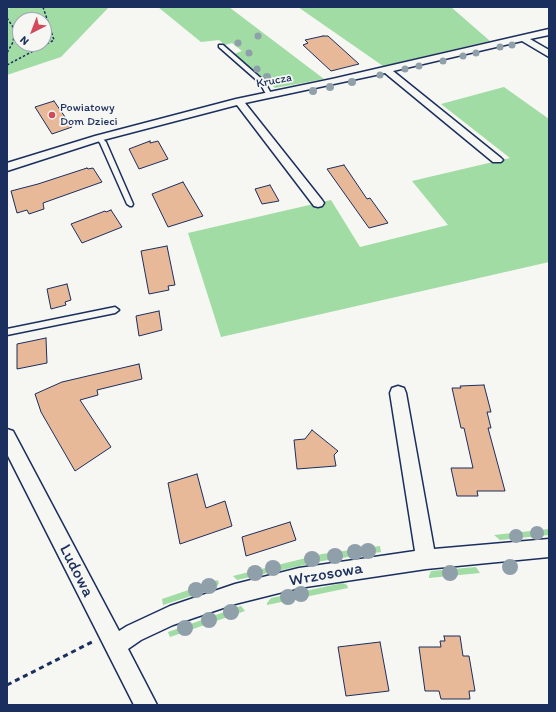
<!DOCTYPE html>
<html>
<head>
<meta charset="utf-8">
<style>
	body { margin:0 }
	#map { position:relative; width:556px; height:712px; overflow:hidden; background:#f6f6f2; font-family:Itim,sans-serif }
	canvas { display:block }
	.frame { position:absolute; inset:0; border:8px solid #1b2f5e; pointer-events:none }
	.north { position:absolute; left:12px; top:12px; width:40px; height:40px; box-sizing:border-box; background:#f6f6f2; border:1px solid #9ea6b7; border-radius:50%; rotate:222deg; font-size:11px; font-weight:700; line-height:16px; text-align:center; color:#1b2f5e }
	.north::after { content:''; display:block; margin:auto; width:14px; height:18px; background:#d1495b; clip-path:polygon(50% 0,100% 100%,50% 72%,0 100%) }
</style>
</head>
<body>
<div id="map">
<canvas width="556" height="712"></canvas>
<div class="frame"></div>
<div class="north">N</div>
</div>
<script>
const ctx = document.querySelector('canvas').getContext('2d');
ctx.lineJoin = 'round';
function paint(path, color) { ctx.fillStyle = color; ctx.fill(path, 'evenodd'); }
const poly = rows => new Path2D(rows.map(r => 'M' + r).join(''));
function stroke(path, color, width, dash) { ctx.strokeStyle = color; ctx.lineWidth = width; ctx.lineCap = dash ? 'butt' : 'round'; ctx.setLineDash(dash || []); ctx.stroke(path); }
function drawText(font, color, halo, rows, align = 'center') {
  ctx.font = font + ' Itim,sans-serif'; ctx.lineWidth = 3.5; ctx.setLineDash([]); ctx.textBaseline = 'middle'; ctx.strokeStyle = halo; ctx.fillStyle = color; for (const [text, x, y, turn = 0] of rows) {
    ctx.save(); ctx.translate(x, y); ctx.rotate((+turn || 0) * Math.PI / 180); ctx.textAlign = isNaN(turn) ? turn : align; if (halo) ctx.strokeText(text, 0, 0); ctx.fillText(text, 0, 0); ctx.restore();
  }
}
paint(poly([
	[14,7,109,7,61,57,7,75,7,9],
	[20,20,44,20,44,44,20,44],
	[158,7,229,7,324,79,275,88,234,54,242,51,232,43,225,45,219,40,201,42],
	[298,7,451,7,490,41,383,66],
	[504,87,549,119,549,262,221,337,188,233,331,200,360,247,448,225,412,181,510,158,441,104],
	[549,529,549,535,500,540,494,535],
	[380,546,381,552,322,561,237,580,233,576,322,554],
	[476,567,480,573,429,578,429,576,431,571],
	[218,580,219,583,216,588,163,605,162,599],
	[343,583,347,585,348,588,267,605,267,603,271,598],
	[241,606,245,611,170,637,168,632]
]), '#a0dca3');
const building = poly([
	[323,36,328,36,359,64,331,71,303,45,308,43,305,40,323,36],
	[54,101,72,127,52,134,35,107,54,101],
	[150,141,150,143,158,141,168,159,139,169,129,149,150,141],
	[344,165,367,199,370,198,388,223,369,228,327,169,344,165],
	[87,168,88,169,93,168,102,182,43,203,44,209,29,214,27,210,17,213,11,191,38,184,87,168],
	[183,182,203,216,168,227,152,194,183,182],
	[270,185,279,201,262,204,255,189,270,185],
	[111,210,122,227,82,243,71,224,105,211,106,212,111,210],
	[167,246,175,285,168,286,169,290,149,294,141,251,167,246],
	[67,284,71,300,65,302,66,305,51,309,47,289,67,284],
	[159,311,162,330,139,336,136,316,159,311],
	[46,338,47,363,17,369,17,344,46,338],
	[139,364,142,379,97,390,98,395,80,400,111,447,75,471,41,412,35,394,62,382,139,364],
	[484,385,491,412,487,412,491,428,488,428,505,491,477,491,478,496,457,496,451,468,473,468,464,428,461,428,452,388,461,388,460,386,484,385],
	[312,430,338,451,334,455,336,466,297,469,294,440,305,439,312,430],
	[197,474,206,508,225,501,232,526,180,544,168,483,197,474],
	[290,522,296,540,246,556,242,537,290,522],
	[444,636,460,636,463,656,469,656,475,691,469,691,470,699,441,699,439,691,425,691,419,647,441,647,440,641,445,641,444,636],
	[380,642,389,691,346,696,338,647,380,642]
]);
paint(building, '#e8b999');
stroke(building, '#1b2f5e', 1);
const service = poly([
	[219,45,223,45,264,81,272,95,271,96,267,96,260,83,219,47,219,45],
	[97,137,101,137,106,142,133,204,132,206,130,206,127,204,100,143,96,138,97,137],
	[115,307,119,310,115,313,7,335,7,329,115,307]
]);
const minor = poly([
	[549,29,549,35,530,39,549,50,549,57,522,41,393,71,501,158,503,160,501,162,493,162,385,73,245,103,322,200,324,203,322,206,318,207,314,206,237,105,103,140,7,171,7,163,95,136,236,99,332,79,549,29],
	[398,386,404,388,406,393,434,549,549,539,549,557,426,569,299,588,235,604,173,625,141,640,128,649,157,705,134,705,7,454,7,429,13,431,119,631,127,626,170,606,235,584,299,568,415,551,390,393,392,388,398,386]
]);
stroke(service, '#1b2f5e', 3);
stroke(minor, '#1b2f5e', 3);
stroke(poly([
	[7,18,15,30,13,42,7,53],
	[7,65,54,40,43,7]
]), '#1b2f5e', 1.5, [2.5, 2]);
stroke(poly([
	[7,685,92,642]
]), '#1b2f5e', 3, [5, 4]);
paint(service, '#f6f6f2');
paint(minor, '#f6f6f2');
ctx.fillStyle = '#90a0aa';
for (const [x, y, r] of [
	[258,36,3.5],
	[238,43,3.5],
	[512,45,3.5],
	[500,47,3.5],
	[249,53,3.5],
	[476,53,3.5],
	[463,56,3.5],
	[443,61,3.5],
	[419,66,3.5],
	[257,69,3.5],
	[405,69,3.5],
	[380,75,3.5],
	[267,77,4],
	[352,82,4],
	[330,87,4],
	[313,91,4],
	[537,533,7],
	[516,536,7],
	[368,551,8],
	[355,552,8],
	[335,556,8],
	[312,559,8],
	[510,567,8],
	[273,568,8],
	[255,573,8],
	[450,573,8],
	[209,586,8],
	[196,590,8],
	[301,594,8],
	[288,597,8],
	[231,612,8],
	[209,620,8],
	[185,628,8]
]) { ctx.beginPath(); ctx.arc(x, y, r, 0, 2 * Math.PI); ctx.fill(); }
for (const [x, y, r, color] of [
	[52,115,4,"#d1495b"]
]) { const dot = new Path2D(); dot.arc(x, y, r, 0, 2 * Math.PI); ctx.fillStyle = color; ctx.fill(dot); stroke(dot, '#f6f6f2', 1.5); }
drawText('12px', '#1b2f5e', '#f6f6f2', [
	["Krucza",274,81,-11]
]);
drawText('12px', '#1b2f5e', '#f6f6f2', [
	["Powiatowy",60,108],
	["Dom Dzieci",60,122]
], 'left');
drawText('17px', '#1b2f5e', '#f6f6f2', [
	["Ludowa",76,571,63],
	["Wrzosowa",326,575,-10]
]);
</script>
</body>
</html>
